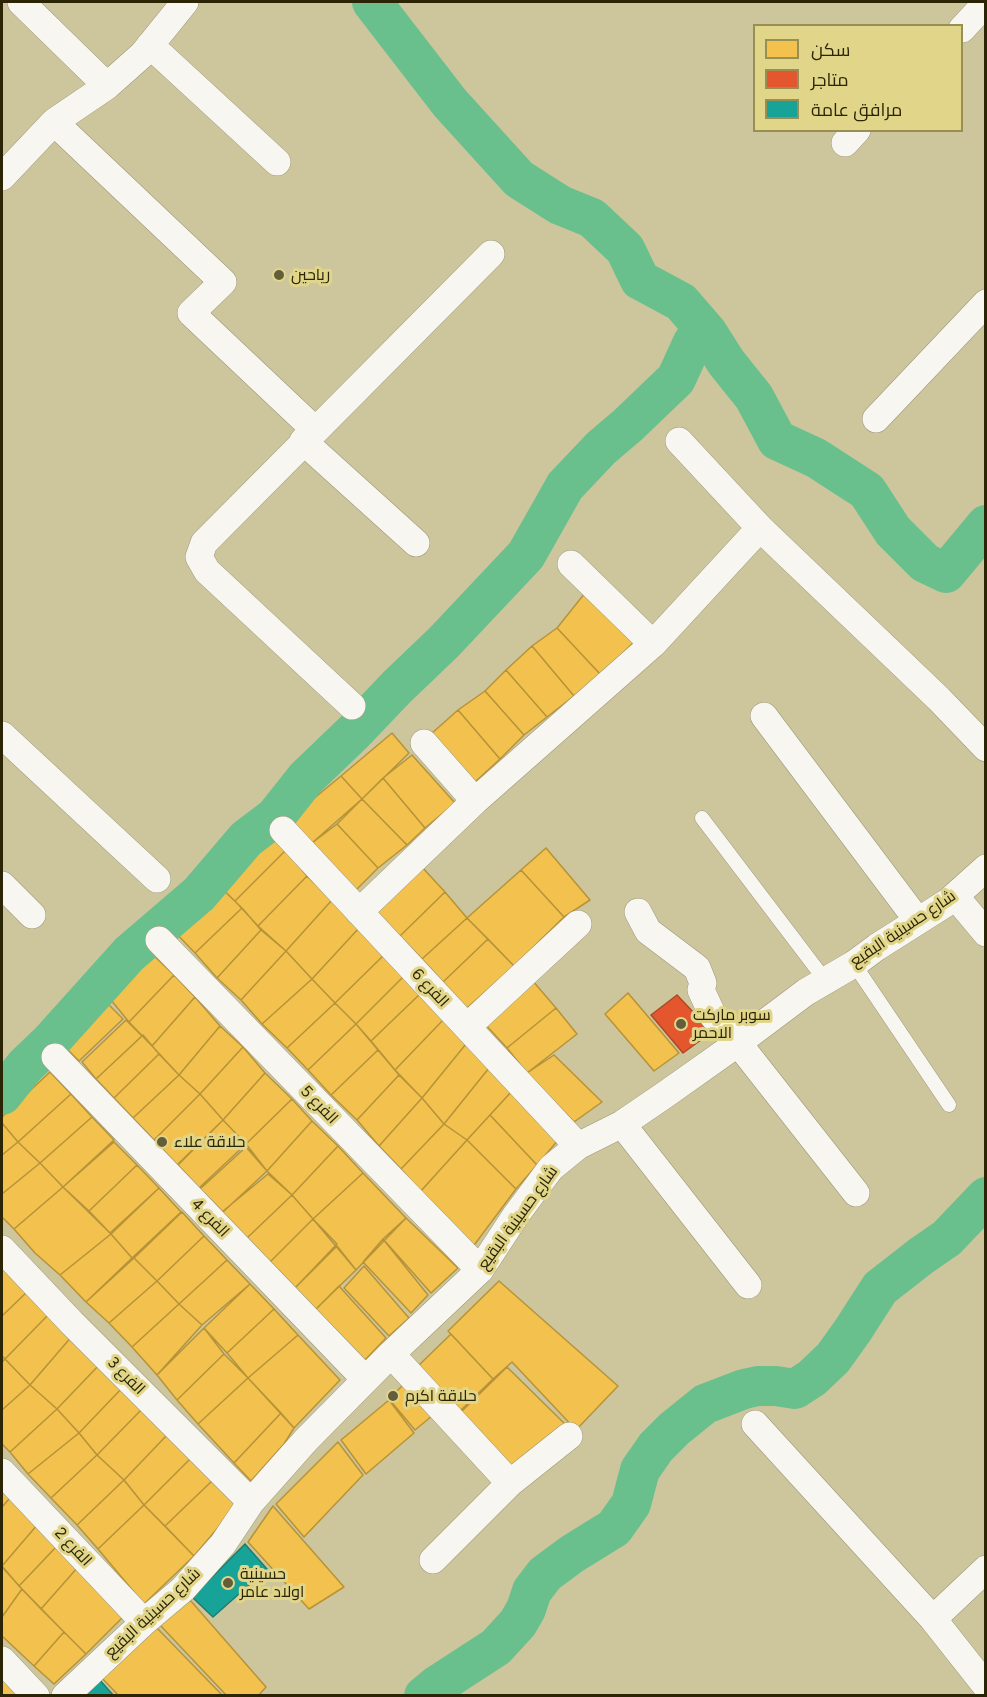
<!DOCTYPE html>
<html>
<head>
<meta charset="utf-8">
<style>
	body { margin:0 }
	#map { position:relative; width:987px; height:1697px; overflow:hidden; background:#cdc69d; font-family:Figtree,Cairo,sans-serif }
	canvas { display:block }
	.frame { position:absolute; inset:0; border:3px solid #2b2505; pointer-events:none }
	.legend { position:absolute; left:753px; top:24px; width:210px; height:108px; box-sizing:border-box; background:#e1d589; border:2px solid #988f54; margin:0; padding:8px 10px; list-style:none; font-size:18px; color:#2b2505 }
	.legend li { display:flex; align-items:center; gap:12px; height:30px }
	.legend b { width:30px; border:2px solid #988f54 }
</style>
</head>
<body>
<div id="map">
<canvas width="987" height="1697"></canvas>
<div class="frame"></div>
<ul class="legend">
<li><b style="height:16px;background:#f2c14e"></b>سكن</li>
<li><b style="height:16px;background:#e4572e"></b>متاجر</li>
<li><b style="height:16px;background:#17a398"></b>مرافق عامة</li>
</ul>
</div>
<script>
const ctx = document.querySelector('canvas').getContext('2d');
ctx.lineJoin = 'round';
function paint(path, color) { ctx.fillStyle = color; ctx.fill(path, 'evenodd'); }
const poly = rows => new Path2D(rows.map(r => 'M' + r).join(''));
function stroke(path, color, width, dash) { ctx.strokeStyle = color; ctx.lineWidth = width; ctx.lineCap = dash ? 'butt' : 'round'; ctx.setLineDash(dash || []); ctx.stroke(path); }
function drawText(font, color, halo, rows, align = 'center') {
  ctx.font = font + ' Figtree,Cairo,sans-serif'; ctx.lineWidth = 6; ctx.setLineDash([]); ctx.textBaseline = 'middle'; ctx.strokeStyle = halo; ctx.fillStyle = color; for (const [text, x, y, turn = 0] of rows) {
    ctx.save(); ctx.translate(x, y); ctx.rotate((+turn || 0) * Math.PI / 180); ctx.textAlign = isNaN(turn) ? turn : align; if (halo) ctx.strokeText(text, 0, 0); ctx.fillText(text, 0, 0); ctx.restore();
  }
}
const homes = poly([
	[585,593,634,642,601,675,557,628,585,593],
	[557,628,601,675,574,696,532,646,557,628],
	[532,646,574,696,547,717,506,670,532,646],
	[506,670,547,717,524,735,485,691,506,670],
	[485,691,524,735,500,759,458,710,485,691],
	[458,710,500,759,475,782,431,734,458,710],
	[392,733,409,753,362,799,341,776,392,733],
	[412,755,455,803,425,828,383,778,412,755],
	[341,776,362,799,312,843,288,820,341,776],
	[383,778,425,828,407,845,362,799,383,778],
	[362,799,407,845,378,868,337,824,362,799],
	[337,824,378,868,356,890,312,843,337,824],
	[268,831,286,850,235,901,217,884,268,831],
	[546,848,590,900,564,917,521,870,546,848],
	[286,850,307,876,258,926,235,901,286,850],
	[421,866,445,892,400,936,375,910,421,866],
	[521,870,564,917,514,966,467,918,521,870],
	[307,876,332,900,286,951,258,926,307,876],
	[217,884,242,908,195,953,173,930,217,884],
	[445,892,467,918,422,959,400,936,445,892],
	[332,900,359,928,312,979,286,951,332,900],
	[242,908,261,930,217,978,195,953,242,908],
	[467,918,488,939,443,982,422,959,467,918],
	[359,928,386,953,335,1003,312,979,359,928],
	[261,930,286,951,241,1000,217,978,261,930],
	[488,939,514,966,467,1008,443,982,488,939],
	[148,950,174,975,129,1022,106,994,148,950],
	[286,951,312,979,262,1024,241,1000,286,951],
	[386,953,405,975,356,1024,335,1003,386,953],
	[174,975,195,997,152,1046,129,1022,174,975],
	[405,975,421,993,371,1041,356,1024,405,975],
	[312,979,335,1003,287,1048,262,1024,312,979],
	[532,980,556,1008,507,1048,483,1022,532,980],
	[421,993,444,1019,395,1070,371,1041,421,993],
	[628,993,679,1053,654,1071,605,1014,628,993],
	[195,997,220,1026,179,1075,152,1046,195,997],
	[107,1003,123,1019,79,1061,64,1046,107,1003],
	[335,1003,356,1024,308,1070,287,1048,335,1003],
	[556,1008,577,1034,527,1073,507,1048,556,1008],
	[444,1019,466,1044,422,1098,395,1070,444,1019],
	[126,1020,142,1036,96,1079,82,1062,126,1020],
	[356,1024,378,1050,331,1095,308,1070,356,1024],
	[220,1026,243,1047,200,1094,179,1075,220,1026],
	[143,1035,159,1054,114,1098,96,1079,143,1035],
	[466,1044,489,1068,444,1124,422,1098,466,1044],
	[243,1047,265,1073,223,1120,200,1094,243,1047],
	[378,1050,399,1075,357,1120,331,1095,378,1050],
	[159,1054,179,1075,133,1118,114,1098,159,1054],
	[554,1055,602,1102,574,1122,527,1073,554,1055],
	[489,1068,512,1091,467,1140,444,1124,489,1068],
	[50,1072,71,1094,18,1142,2,1123,2,1117,50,1072],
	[265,1073,292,1099,246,1144,223,1120,265,1073],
	[179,1075,200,1094,154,1140,133,1118,179,1075],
	[399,1075,422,1098,379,1146,357,1120,399,1075],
	[512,1091,559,1139,537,1165,490,1115,512,1091],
	[71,1094,92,1117,40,1163,18,1142,71,1094],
	[200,1094,223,1120,177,1165,154,1140,200,1094],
	[422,1098,444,1124,401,1169,379,1146,422,1098],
	[292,1099,312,1121,267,1171,246,1144,292,1099],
	[490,1115,537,1165,516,1189,467,1140,490,1115],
	[92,1117,114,1140,63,1187,40,1163,92,1117],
	[223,1120,246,1144,199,1188,178,1165,223,1120],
	[312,1121,338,1146,292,1195,267,1171,312,1121],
	[2,1123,18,1142,2,1155,2,1123],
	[444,1124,467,1140,420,1192,401,1169,444,1124],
	[467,1140,516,1189,472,1248,420,1192,467,1140],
	[18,1142,40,1163,2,1194,2,1155,18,1142],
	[114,1142,137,1165,89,1211,63,1187,114,1142],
	[338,1146,363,1173,313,1219,292,1195,338,1146],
	[246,1147,267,1171,223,1212,200,1189,246,1147],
	[40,1163,63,1187,14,1229,2,1217,2,1194,40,1163],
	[137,1165,159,1188,110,1233,89,1211,137,1165],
	[363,1173,406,1218,356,1270,313,1219,363,1173],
	[268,1174,292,1195,247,1238,222,1212,268,1174],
	[63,1187,111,1234,60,1275,35,1253,14,1229,63,1187],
	[159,1188,181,1212,132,1258,111,1234,159,1188],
	[292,1195,313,1219,270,1262,247,1238,292,1195],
	[182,1212,204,1236,157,1281,134,1258,182,1212],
	[406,1218,458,1268,431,1293,383,1239,406,1218],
	[313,1219,337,1244,295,1288,270,1262,313,1219],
	[111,1234,132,1258,86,1302,60,1275,111,1234],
	[204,1236,227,1260,179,1304,157,1281,204,1236],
	[383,1239,428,1295,411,1313,363,1262,383,1239],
	[337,1246,356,1270,315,1310,295,1288,337,1246],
	[134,1258,157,1281,109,1323,86,1302,134,1258],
	[227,1260,250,1284,202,1325,179,1304,227,1260],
	[364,1266,409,1318,389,1336,344,1288,364,1266],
	[5,1268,28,1291,2,1316,2,1270,5,1268],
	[157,1281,179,1304,132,1347,109,1323,157,1281],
	[499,1281,618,1386,576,1430,512,1362,493,1379,448,1331,499,1281],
	[250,1284,274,1309,227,1353,204,1328,250,1284],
	[339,1286,386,1338,364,1361,315,1310,339,1286],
	[28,1291,50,1313,5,1359,2,1356,2,1316,28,1291],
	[179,1304,202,1325,157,1375,132,1347,179,1304],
	[274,1309,298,1335,248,1378,227,1353,274,1309],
	[50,1313,73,1335,30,1385,5,1359,50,1313],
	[204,1328,224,1354,177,1400,157,1375,204,1328],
	[451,1334,493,1379,460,1411,417,1367,451,1334],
	[73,1335,101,1363,57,1409,30,1385,73,1335],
	[298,1335,340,1380,294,1428,248,1378,298,1335],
	[224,1354,248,1378,198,1424,177,1400,224,1354],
	[5,1359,30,1385,2,1410,2,1362,5,1359],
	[101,1363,124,1386,79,1433,57,1409,101,1363],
	[507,1367,566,1425,512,1467,459,1414,507,1367],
	[248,1378,281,1413,234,1463,198,1424,248,1378],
	[409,1379,438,1411,415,1430,389,1399,409,1379],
	[30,1385,57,1409,10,1452,2,1444,2,1410,30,1385],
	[124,1386,144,1407,97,1455,79,1433,124,1386],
	[389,1400,414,1433,366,1474,341,1440,389,1400],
	[144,1407,168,1434,124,1480,97,1455,144,1407],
	[57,1409,79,1433,28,1474,10,1452,57,1409],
	[281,1413,294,1428,284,1444,251,1481,234,1463,281,1413],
	[79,1433,97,1455,51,1498,28,1474,79,1433],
	[168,1434,191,1458,144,1505,124,1480,168,1434],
	[338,1442,363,1475,304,1537,276,1504,338,1442],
	[97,1455,124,1480,77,1525,51,1498,97,1455],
	[191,1458,213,1480,165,1526,144,1505,191,1458],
	[124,1480,144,1505,98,1549,77,1525,124,1480],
	[213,1480,238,1504,194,1556,165,1526,213,1480],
	[2,1489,10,1498,2,1507,2,1489],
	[10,1498,38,1524,2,1566,2,1507,10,1498],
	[144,1505,194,1556,144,1604,98,1549,144,1505],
	[273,1506,344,1587,309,1609,248,1542,273,1506],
	[38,1524,57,1546,19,1586,2,1566,38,1524],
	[57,1546,78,1567,41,1609,19,1586,57,1546],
	[2,1567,22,1589,2,1617,2,1567],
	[78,1567,123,1617,86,1654,41,1609,78,1567],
	[22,1589,64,1632,34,1666,2,1636,2,1617,22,1589],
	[190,1600,266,1687,258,1696,227,1696,159,1624,190,1600],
	[155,1626,223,1696,119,1696,101,1677,155,1626],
	[64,1632,86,1654,54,1684,34,1666,64,1632],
	[2,1677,21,1696,2,1696,2,1677]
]);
paint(homes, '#f2c14e');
stroke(homes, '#b69238', 1.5);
const shops = poly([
	[677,995,712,1032,683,1053,651,1015,677,995]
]);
paint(shops, '#e4572e');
stroke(shops, '#ac4822', 1.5);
const public = poly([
	[245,1544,267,1569,213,1617,192,1597,245,1544],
	[98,1678,114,1696,81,1696,98,1678]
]);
paint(public, '#17a398');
stroke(public, '#1d7d6c', 1.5);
stroke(poly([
	[372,2,450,103,519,179,560,205,592,218,625,249,640,280,681,302,707,332],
	[2,1095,25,1066,49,1043,129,954,199,894,246,839,275,817,306,778,355,731,397,687,444,642,526,555,565,486,601,448,628,425,676,379,693,342,707,332,726,362,754,397,777,440,816,458,867,491,893,531,925,563,946,573,986,525],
	[424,1696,436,1686,496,1647,518,1623,526,1609,532,1591,545,1574,572,1554,614,1528,631,1504,640,1470,656,1447,674,1429,705,1404,744,1389,758,1386,776,1386,795,1389,812,1378,833,1358,853,1330,880,1288,921,1256,947,1238,986,1197]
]), '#6ac08c', 40);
const lane = poly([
	[702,818,825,980],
	[854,964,949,1105]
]);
const street = poly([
	[21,2,107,86],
	[962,29,986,3],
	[150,45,277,162],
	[54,122,223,282,191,313,315,430],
	[845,143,857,130],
	[2,177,54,122,107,86,143,54,185,2],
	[876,419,986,303],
	[303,441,416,543],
	[760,528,939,699,986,748],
	[571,564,653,644],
	[352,706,207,571,199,557,204,543,491,254],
	[764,716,918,921],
	[2,735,157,879],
	[424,743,475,801],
	[283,830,578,1146],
	[2,885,32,915],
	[955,896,986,933],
	[359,912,475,801,653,644,760,528,679,441],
	[638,912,648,931,697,968,703,983,701,990,713,1016,738,1043,856,1193],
	[159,940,480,1270],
	[467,1027,578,924],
	[55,1057,365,1379],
	[622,1124,748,1285],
	[2,1249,72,1323,251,1502],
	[391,1354,510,1483],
	[755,1424,933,1619,986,1686],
	[2,1472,144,1622],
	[433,1560,510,1483,569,1436],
	[933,1619,986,1569],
	[2,1660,36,1696],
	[65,1696,144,1622,183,1589,223,1544,251,1502,306,1440,391,1354,480,1270,516,1215,551,1168,578,1146,622,1124,666,1094,738,1043,806,992,854,964,877,947,948,902,986,868]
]);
stroke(lane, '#9c9776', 15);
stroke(street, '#9c9776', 28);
stroke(lane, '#f8f6f0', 14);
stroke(street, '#f8f6f0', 27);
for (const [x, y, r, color] of [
	[279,275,6,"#645d3a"],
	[681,1024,6,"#645d3a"],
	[162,1142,6,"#645d3a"],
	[393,1396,6,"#645d3a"],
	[228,1583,6,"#645d3a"]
]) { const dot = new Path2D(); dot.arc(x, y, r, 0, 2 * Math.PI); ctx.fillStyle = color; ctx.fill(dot); stroke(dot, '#e1d589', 2); }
drawText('16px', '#2b2505', '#e1d589', [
	["رياحين",291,275],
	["سوبر ماركت",693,1015],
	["الاحمر",693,1033],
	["حلاقة علاء",174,1142],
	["حلاقة اكرم",405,1396],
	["حسينية",240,1574],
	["اولاد عامر",240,1592]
], 'left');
drawText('16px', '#2b2505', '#e1d589', [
	["شارع حسينية البقيع",903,929,-34],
	["الفرع 6",430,988,47],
	["الفرع 5",319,1105,46],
	["الفرع 4",210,1218,46],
	["شارع حسينية البقيع",518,1218,-54],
	["الفرع 3",126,1376,45],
	["الفرع 2",73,1547,47],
	["شارع حسينية البقيع",153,1613,-43]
]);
</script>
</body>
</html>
